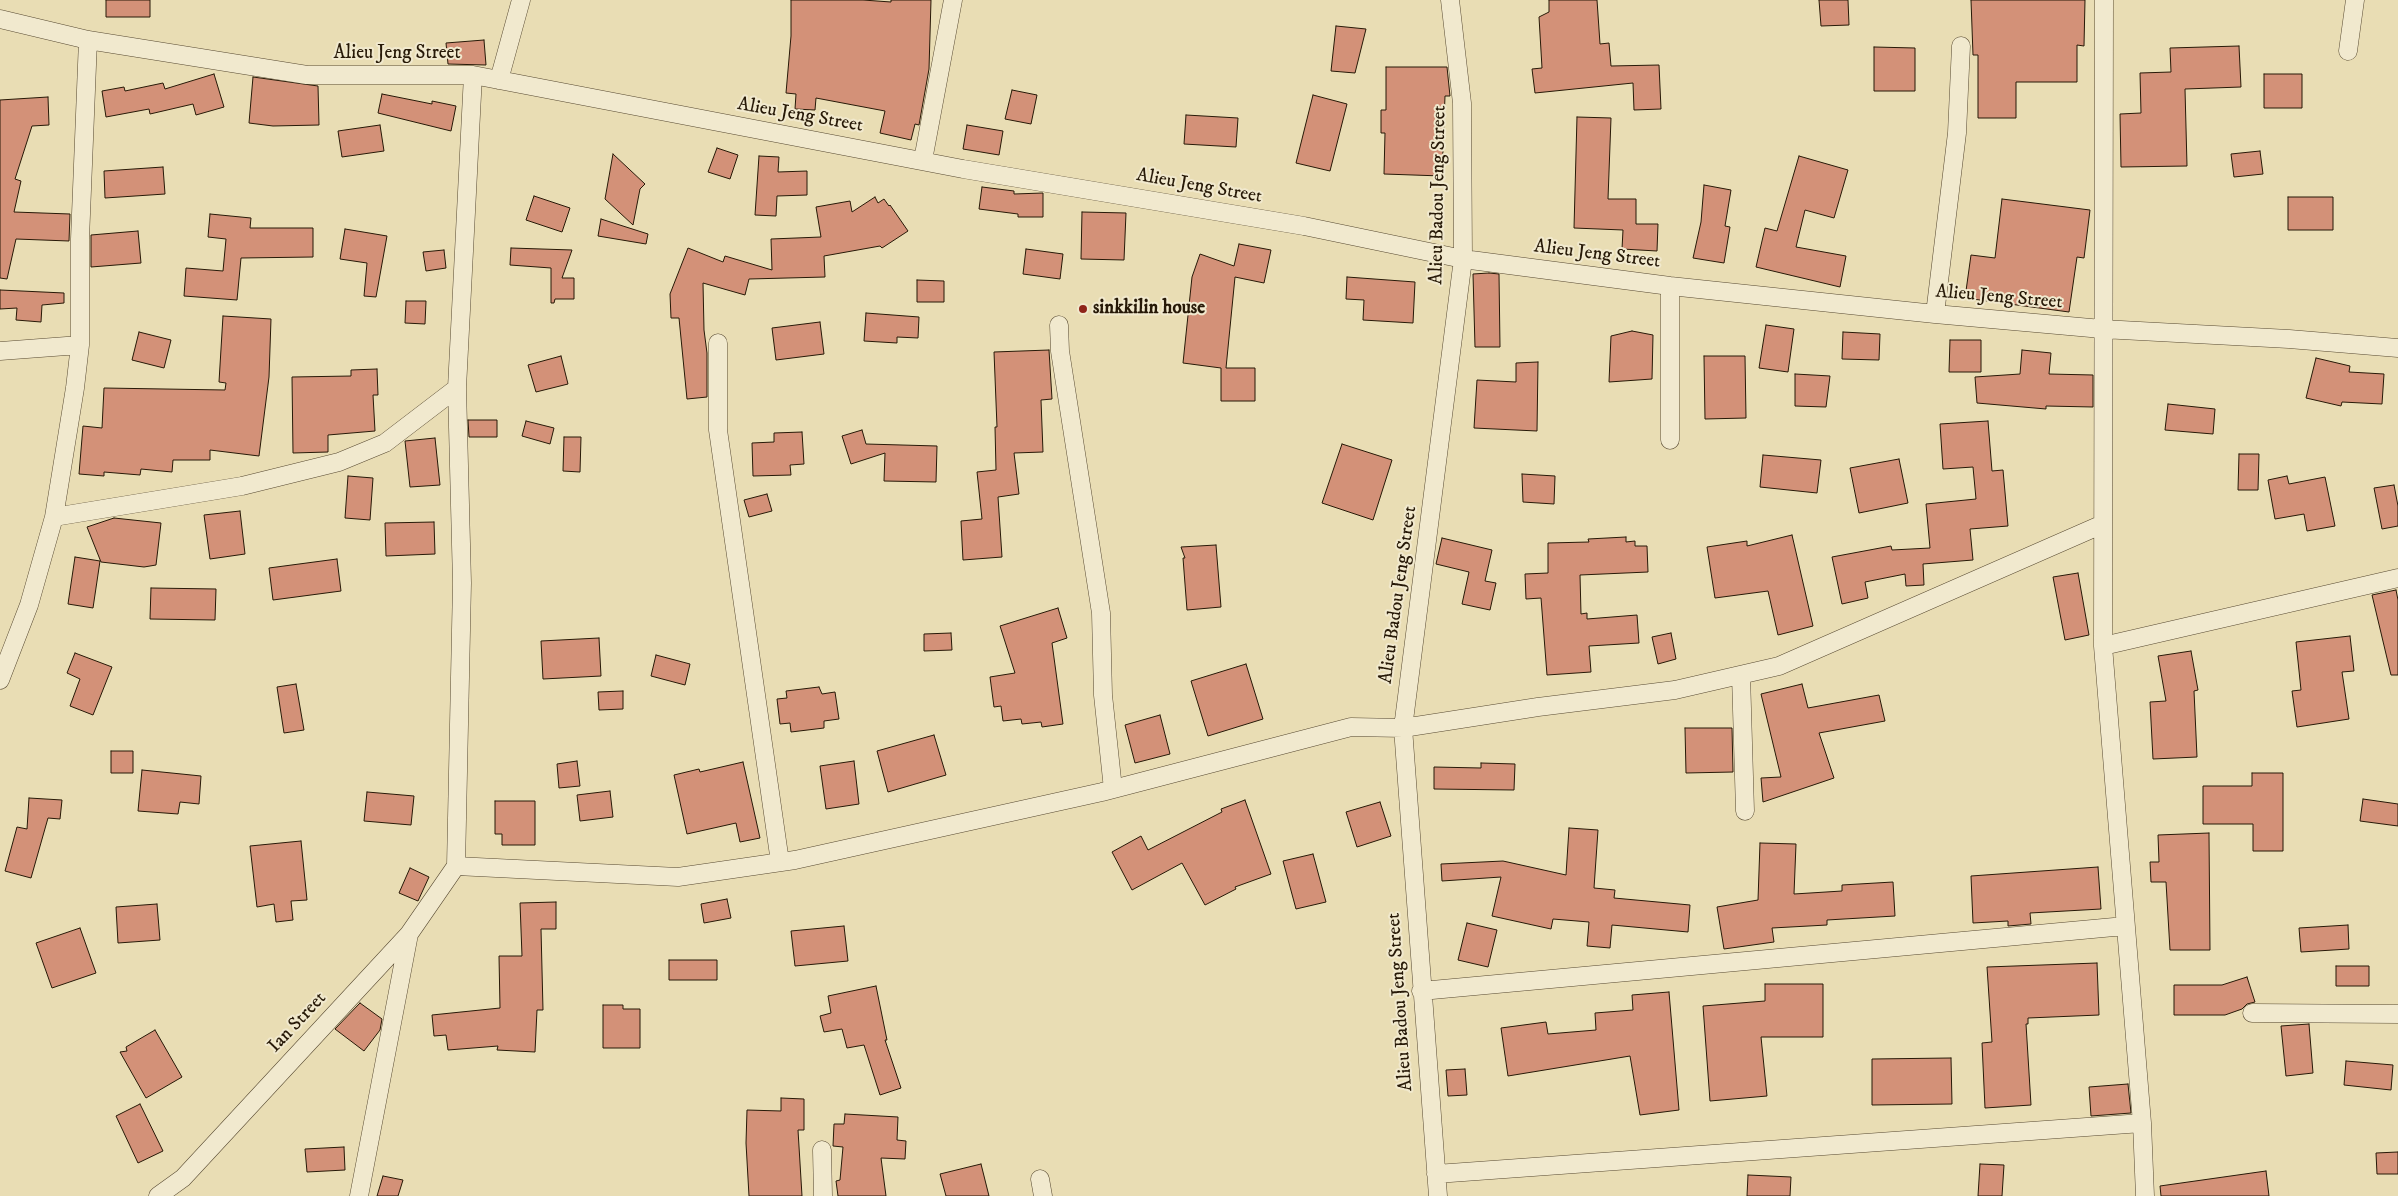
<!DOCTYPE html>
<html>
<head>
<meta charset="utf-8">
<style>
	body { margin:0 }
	canvas { display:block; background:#e9ddb4 }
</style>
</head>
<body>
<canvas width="2398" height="1196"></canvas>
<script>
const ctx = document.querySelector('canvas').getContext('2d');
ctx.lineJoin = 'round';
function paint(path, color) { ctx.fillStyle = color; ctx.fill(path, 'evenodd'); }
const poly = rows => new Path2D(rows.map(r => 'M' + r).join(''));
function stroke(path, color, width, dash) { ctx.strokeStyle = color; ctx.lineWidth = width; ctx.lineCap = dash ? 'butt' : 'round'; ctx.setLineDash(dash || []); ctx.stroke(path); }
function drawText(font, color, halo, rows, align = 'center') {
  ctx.font = font + ' "IM FELL DW Pica",serif'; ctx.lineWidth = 4; ctx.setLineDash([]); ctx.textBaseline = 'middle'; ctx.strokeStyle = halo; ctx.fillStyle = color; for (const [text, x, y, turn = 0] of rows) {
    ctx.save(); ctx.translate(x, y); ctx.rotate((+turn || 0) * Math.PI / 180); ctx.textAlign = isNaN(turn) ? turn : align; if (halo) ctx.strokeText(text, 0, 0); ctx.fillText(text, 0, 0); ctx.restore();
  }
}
const building = poly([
	[106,0,150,0,150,17,106,17,106,0],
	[791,0,863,0,891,2,891,0,931,0,929,69,919,125,915,124,911,140,880,133,885,111,816,98,815,110,795,109,796,94,786,93,791,36,791,0],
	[1549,0,1597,0,1600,44,1609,43,1611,66,1659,65,1661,109,1634,110,1633,83,1535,93,1532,69,1542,68,1539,17,1549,12,1549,0],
	[1819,0,1848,0,1849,25,1821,26,1819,0],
	[1971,0,2085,0,2084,46,2077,45,2077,82,2016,82,2016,118,1978,118,1978,55,1973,55,1971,0],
	[1336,26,1366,29,1355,73,1331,71,1336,26],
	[484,40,486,65,448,64,446,43,484,40],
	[2239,46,2241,87,2185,89,2187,166,2121,167,2120,114,2141,113,2140,73,2171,72,2170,48,2239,46],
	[1874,47,1915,48,1915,91,1874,91,1874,47],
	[1386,67,1447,67,1450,96,1445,96,1442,176,1384,174,1385,133,1381,133,1381,110,1386,110,1386,67],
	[214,74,224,107,196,115,193,104,150,114,149,109,106,117,102,91,124,87,125,91,163,83,165,89,214,74],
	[2264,74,2302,74,2302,108,2264,108,2264,74],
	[253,77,318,86,319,125,273,126,249,123,253,77],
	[1012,90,1037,95,1031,124,1005,119,1012,90],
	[382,94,432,104,432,101,456,106,451,131,378,113,382,94],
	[1313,95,1347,104,1330,171,1296,163,1313,95],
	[48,97,49,125,32,126,15,179,21,181,14,212,70,214,69,241,16,239,7,279,0,278,0,100,48,97],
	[1186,115,1238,118,1236,147,1184,144,1186,115],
	[1577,117,1611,118,1608,199,1636,199,1636,224,1658,224,1657,251,1622,249,1623,230,1574,228,1577,117],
	[380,125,384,151,342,157,338,131,380,125],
	[967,125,1003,131,999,155,963,149,967,125],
	[717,148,738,155,730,179,708,172,717,148],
	[2260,151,2263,174,2234,177,2231,154,2260,151],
	[613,154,645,184,640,189,633,225,605,199,613,154],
	[759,156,779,157,778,172,807,171,807,195,777,196,776,216,755,215,759,156],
	[1799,156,1848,170,1834,218,1805,210,1796,247,1846,256,1840,287,1756,267,1765,228,1777,231,1799,156],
	[163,167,165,194,105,198,104,171,163,167],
	[1704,185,1731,190,1725,226,1730,227,1724,263,1693,258,1701,222,1704,185],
	[982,187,1014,191,1014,194,1043,193,1043,217,1018,217,1018,214,979,209,982,187],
	[534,196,570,208,562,232,526,220,534,196],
	[875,197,878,203,884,199,889,206,890,205,908,231,882,248,880,246,824,256,825,277,749,279,745,295,703,283,704,330,707,353,707,397,687,399,679,318,671,318,670,294,688,248,723,262,725,256,772,270,771,239,821,237,816,207,850,201,852,212,875,197],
	[2288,197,2333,197,2333,230,2288,230,2288,197],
	[2002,199,2090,210,2084,258,2077,257,2069,312,1965,298,1971,255,1995,258,2002,199],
	[1082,212,1126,213,1124,260,1081,259,1082,212],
	[210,214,251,218,250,228,313,228,313,257,241,258,237,300,184,296,186,268,223,271,226,239,208,237,210,214],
	[601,219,648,234,646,244,598,236,601,219],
	[345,229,387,236,376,297,364,296,367,263,340,259,345,229],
	[138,231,141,263,91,267,91,235,138,231],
	[1239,244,1271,250,1264,283,1235,277,1226,368,1255,368,1255,401,1221,401,1221,368,1183,363,1192,277,1200,254,1234,266,1239,244],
	[511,248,572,250,562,278,574,278,574,299,555,299,554,303,551,303,551,268,510,265,511,248],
	[1026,249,1063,254,1060,279,1023,274,1026,249],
	[444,250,446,268,426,271,423,252,444,250],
	[1489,273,1499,274,1500,347,1475,347,1473,274,1489,273],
	[1347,277,1415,282,1413,323,1363,320,1364,300,1346,299,1347,277],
	[917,280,944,281,944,302,917,302,917,280],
	[0,290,64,293,64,303,42,305,41,322,16,320,17,308,0,309,0,290],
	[406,301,426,301,425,324,405,323,406,301],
	[866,313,919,317,918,338,897,337,897,343,864,341,866,313],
	[223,316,271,319,269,377,259,456,210,450,210,460,173,460,172,472,141,469,140,475,104,472,104,476,79,474,83,426,102,428,104,388,225,390,226,383,219,382,223,316],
	[820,322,824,354,776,360,772,328,820,322],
	[1766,325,1794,329,1788,372,1759,368,1766,325],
	[1632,331,1653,335,1652,379,1609,382,1611,336,1632,331],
	[139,332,171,340,164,368,132,360,139,332],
	[1843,332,1880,334,1879,360,1842,359,1843,332],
	[1950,340,1981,340,1981,372,1949,372,1950,340],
	[1049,350,1052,399,1041,400,1043,452,1014,453,1019,494,998,497,1002,557,963,560,961,521,982,519,977,472,996,470,995,427,997,427,994,352,1049,350],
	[2022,350,2051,353,2049,374,2093,375,2093,407,2046,406,2046,409,1977,403,1975,377,2020,374,2022,350],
	[561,356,568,384,536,392,528,365,561,356],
	[1704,356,1745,356,1746,418,1705,419,1704,356],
	[2316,358,2350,366,2349,372,2384,374,2382,404,2342,402,2341,406,2306,398,2316,358],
	[1538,362,1537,431,1474,428,1477,380,1516,382,1516,363,1538,362],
	[377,369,378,395,373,395,375,431,328,435,328,452,293,453,292,377,351,376,351,370,377,369],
	[1795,374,1830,376,1826,407,1795,406,1795,374],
	[2168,404,2215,409,2213,434,2165,430,2168,404],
	[468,420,497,420,497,437,469,437,468,420],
	[526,421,554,428,550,444,522,436,526,421],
	[1988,421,1992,471,2003,470,2008,526,1970,529,1973,560,1923,564,1924,585,1906,586,1905,574,1865,582,1868,598,1842,604,1832,557,1891,546,1892,550,1930,548,1926,504,1976,499,1973,467,1943,469,1940,424,1988,421],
	[862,430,866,444,937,446,936,482,884,481,885,453,851,464,842,436,862,430],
	[802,432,804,464,790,465,791,475,753,476,752,443,774,442,774,433,802,432],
	[564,437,581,437,580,472,563,471,564,437],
	[435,438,440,485,410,487,405,441,435,438],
	[1342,444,1392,460,1373,520,1322,503,1342,444],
	[2239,454,2259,454,2258,490,2238,490,2239,454],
	[1763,455,1821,460,1817,493,1760,487,1763,455],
	[1899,459,1908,503,1859,513,1850,468,1899,459],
	[1522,474,1555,476,1554,504,1523,502,1522,474],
	[348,476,373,478,370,520,345,518,348,476],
	[2287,476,2289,484,2325,477,2335,526,2307,531,2304,514,2275,519,2268,480,2287,476],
	[2394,485,2398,506,2398,526,2382,529,2374,488,2394,485],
	[767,494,772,511,749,517,744,500,767,494],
	[240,511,245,554,210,559,204,515,240,511],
	[114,518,161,523,156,565,144,567,101,562,87,527,114,518],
	[434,522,435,554,386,556,385,523,434,522],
	[1792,535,1813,626,1778,635,1768,591,1715,598,1707,547,1747,541,1747,546,1792,535],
	[1626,537,1626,542,1635,541,1635,546,1647,546,1648,572,1580,575,1581,614,1587,613,1587,619,1637,615,1639,643,1589,646,1591,672,1547,675,1541,598,1526,599,1525,574,1548,573,1548,543,1589,542,1588,539,1626,537],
	[1442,538,1492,550,1485,581,1496,583,1490,610,1462,604,1469,572,1436,564,1442,538],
	[1216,545,1221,607,1187,610,1183,558,1185,558,1181,547,1216,545],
	[75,557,100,561,93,608,68,604,75,557],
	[337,559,341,591,273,600,269,568,337,559],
	[2078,573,2089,635,2065,640,2053,577,2078,573],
	[151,588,216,589,215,620,150,619,151,588],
	[2396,590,2398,600,2398,675,2391,675,2372,595,2396,590],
	[1058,608,1067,638,1052,643,1063,724,1042,727,1041,722,1022,724,1021,719,1003,721,1001,706,994,707,990,677,1015,673,1000,626,1058,608],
	[951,633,952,650,924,651,924,634,951,633],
	[1671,633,1676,659,1658,664,1652,637,1671,633],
	[2350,636,2354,671,2342,672,2349,719,2297,727,2292,691,2301,690,2296,642,2350,636],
	[599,638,601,676,543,679,541,641,599,638],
	[2191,651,2198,690,2194,691,2197,757,2153,759,2150,702,2166,701,2158,656,2191,651],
	[75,653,112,667,93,715,70,706,80,679,67,673,75,653],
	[656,655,690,664,685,685,651,676,656,655],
	[1246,664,1263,719,1208,736,1191,681,1246,664],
	[296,684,304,730,284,733,277,687,296,684],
	[1802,684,1808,708,1879,695,1885,721,1819,733,1834,778,1763,802,1761,778,1781,777,1761,694,1802,684],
	[819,687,822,694,835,692,839,719,824,721,824,728,791,732,790,723,780,724,777,699,787,698,786,691,819,687],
	[623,691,623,709,599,710,598,692,623,691],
	[1160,715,1170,754,1135,763,1125,725,1160,715],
	[1685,728,1732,728,1733,772,1686,773,1685,728],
	[934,735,946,775,888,792,877,751,934,735],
	[111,751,133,751,133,773,111,773,111,751],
	[577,761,580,786,559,788,557,764,577,761],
	[854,761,859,804,826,809,820,766,854,761],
	[743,762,760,838,740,842,736,823,687,834,674,775,699,769,700,772,743,762],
	[1481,763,1515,764,1514,790,1434,789,1434,767,1481,768,1481,763],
	[142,770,201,776,199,804,180,802,178,814,138,811,142,770],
	[2252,773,2283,773,2283,851,2253,851,2253,824,2203,824,2203,786,2252,786,2252,773],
	[610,791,613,817,580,821,577,795,610,791],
	[367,792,414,796,411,825,364,821,367,792],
	[29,798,62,800,60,819,48,818,31,878,5,871,17,827,27,829,29,798],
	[2363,799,2398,804,2398,826,2360,821,2363,799],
	[1245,800,1271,874,1235,887,1236,889,1205,905,1182,863,1132,890,1112,852,1141,836,1148,850,1222,812,1221,809,1245,800],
	[495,801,535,801,535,845,502,845,502,834,495,834,495,801],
	[1380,802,1391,836,1357,847,1346,812,1380,802],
	[1569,828,1598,830,1594,888,1615,890,1614,898,1690,905,1688,932,1612,925,1610,948,1587,946,1589,922,1553,919,1551,929,1492,916,1501,877,1442,881,1441,864,1503,861,1566,875,1569,828],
	[2209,833,2210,950,2170,950,2166,882,2151,882,2150,862,2159,862,2158,835,2209,833],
	[301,841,307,900,291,901,293,920,276,922,274,904,257,907,250,846,301,841],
	[1760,843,1796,844,1794,894,1842,891,1842,885,1893,882,1895,916,1827,920,1827,925,1772,928,1774,942,1724,949,1717,907,1758,900,1760,843],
	[1313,854,1326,902,1296,909,1283,861,1313,854],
	[2098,867,2101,909,2030,913,2031,924,2008,926,2008,921,1973,923,1971,876,2098,867],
	[410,868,429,877,418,901,399,893,410,868],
	[727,899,731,918,704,923,701,904,727,899],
	[556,902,556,929,541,929,543,1010,537,1010,535,1052,497,1050,498,1046,448,1050,446,1035,434,1036,432,1015,500,1008,499,956,522,956,520,903,556,902],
	[157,904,160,940,118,943,116,907,157,904],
	[1467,923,1497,930,1488,967,1458,960,1467,923],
	[2348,925,2349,949,2301,952,2299,928,2348,925],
	[844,926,848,961,795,966,791,931,844,926],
	[80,928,96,973,52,988,36,943,80,928],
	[669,960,717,960,717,980,669,980,669,960],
	[2097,963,2099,1015,2028,1018,2028,1024,2026,1024,2031,1105,1985,1108,1982,1043,1992,1042,1987,967,2097,963],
	[2336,966,2369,966,2369,986,2336,986,2336,966],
	[2247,977,2255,1002,2247,1004,2242,1009,2225,1015,2174,1015,2174,985,2222,985,2247,977],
	[1765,984,1823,984,1823,1037,1761,1037,1767,1096,1710,1101,1703,1006,1765,1001,1765,984],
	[876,986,887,1040,885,1040,901,1088,880,1095,864,1045,847,1048,842,1029,824,1032,820,1016,831,1013,828,996,876,986],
	[1669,992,1679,1110,1640,1115,1630,1056,1508,1076,1501,1028,1546,1022,1548,1034,1596,1030,1595,1013,1633,1010,1632,995,1669,992],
	[360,1003,382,1019,380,1030,364,1051,335,1029,360,1003],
	[603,1005,623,1005,623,1009,640,1009,640,1048,603,1048,603,1005],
	[2309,1024,2313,1073,2286,1076,2281,1026,2309,1024],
	[155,1030,182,1077,146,1098,120,1052,127,1051,126,1047,155,1030],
	[1951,1058,1952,1104,1872,1105,1872,1059,1951,1058],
	[2346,1061,2393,1065,2391,1090,2344,1085,2346,1061],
	[1465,1069,1467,1095,1448,1096,1446,1070,1465,1069],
	[2128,1084,2131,1113,2091,1116,2089,1087,2128,1084],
	[781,1098,804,1099,804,1130,798,1130,802,1196,749,1196,746,1143,747,1110,781,1111,781,1098],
	[140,1104,163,1151,138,1163,116,1116,140,1104],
	[845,1114,898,1117,897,1140,906,1141,905,1159,881,1158,886,1196,838,1196,836,1181,840,1180,843,1147,833,1146,834,1124,844,1124,845,1114],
	[344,1147,345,1170,307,1172,305,1149,344,1147],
	[2398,1152,2398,1174,2377,1174,2376,1153,2398,1152],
	[981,1164,989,1196,946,1196,940,1174,981,1164],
	[1980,1164,2004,1165,2002,1196,1978,1196,1980,1164],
	[2266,1171,2269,1196,2161,1196,2160,1186,2266,1171],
	[1748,1175,1791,1177,1790,1196,1747,1196,1748,1175],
	[383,1176,403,1180,398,1196,377,1196,383,1176]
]);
paint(building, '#d39178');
stroke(building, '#271907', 1);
const minor = poly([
	[2104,0,2103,646,2142,1123,2145,1196],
	[0,19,88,40,307,75,473,75,963,169,1304,226,1463,259,1670,286,1935,314,2102,329,2289,339,2398,348],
	[2348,51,2355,0],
	[499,80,521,0],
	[923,160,953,0],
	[1670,286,1670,440],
	[1935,314,1957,133,1961,46],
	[1059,325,1060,351,1101,613,1103,695,1113,789],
	[718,343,718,430,780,862],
	[0,351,80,345],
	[54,517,242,486,339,462,385,443,457,388],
	[2103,646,2398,578],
	[1741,675,1745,811],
	[0,680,29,605,54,517,75,388,80,345,80,239,88,40],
	[456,866,678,877,795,860,1102,792,1351,727,1403,728,1538,707,1675,690,1779,666,2103,524],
	[456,866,462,583,457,388,473,75],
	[1421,991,2125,926],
	[2252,1013,2398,1014],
	[822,1150,823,1196],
	[1436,1174,2142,1123],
	[1040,1179,1043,1196],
	[158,1196,183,1178,409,934,456,866],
	[359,1196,409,934],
	[1438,1196,1403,728,1463,259,1462,103,1450,0]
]);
stroke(minor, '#584a32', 19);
stroke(minor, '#f1e9ce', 18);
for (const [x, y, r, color] of [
	[1083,309,5,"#8f2418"]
]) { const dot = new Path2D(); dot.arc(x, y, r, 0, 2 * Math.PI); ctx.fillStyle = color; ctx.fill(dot); stroke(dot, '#f1e9ce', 2); }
drawText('19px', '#271907', '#f1e9ce', [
	["Alieu Jeng Street",397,54],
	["Alieu Jeng Street",800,116,10],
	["Alieu Jeng Street",1199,187,10],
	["Alieu Badou Jeng Street",1439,195,-89],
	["Alieu Jeng Street",1597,255,7],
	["Alieu Jeng Street",1999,298,5],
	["Alieu Badou Jeng Street",1399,595,-82],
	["Alieu Badou Jeng Street",1401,1002,-94],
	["Ian Street",298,1023,-47]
]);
drawText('bold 19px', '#271907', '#f1e9ce', [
	["sinkkilin house",1093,309]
], 'left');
</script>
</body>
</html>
